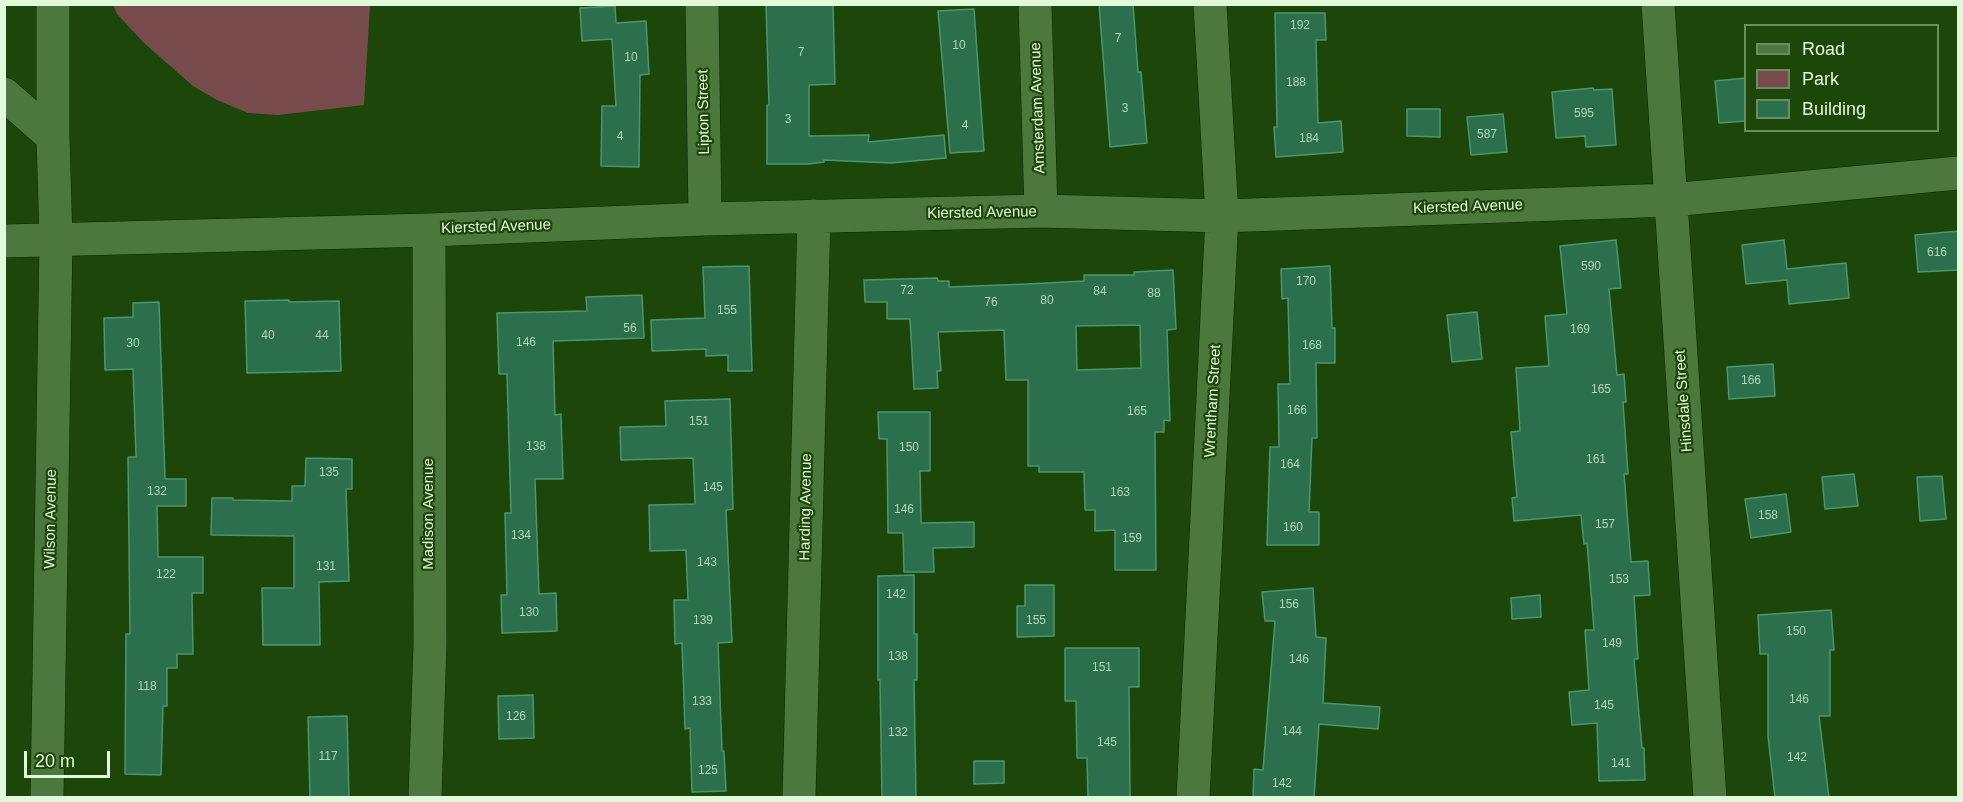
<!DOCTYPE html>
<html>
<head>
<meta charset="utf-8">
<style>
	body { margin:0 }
	#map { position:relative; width:1963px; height:802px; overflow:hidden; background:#1c460a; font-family:Helvetica,sans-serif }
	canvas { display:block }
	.frame { position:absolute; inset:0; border:6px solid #e0f9d9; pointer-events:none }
	.legend { position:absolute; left:1744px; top:24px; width:195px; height:108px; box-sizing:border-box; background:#1c460a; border:2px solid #6a8e5d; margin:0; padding:8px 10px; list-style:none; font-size:18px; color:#e0f9d9 }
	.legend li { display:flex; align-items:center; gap:12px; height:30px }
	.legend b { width:30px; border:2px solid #6a8e5d }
	.scale { position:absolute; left:24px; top:751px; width:86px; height:27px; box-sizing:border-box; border:3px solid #e0f9d9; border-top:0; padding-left:8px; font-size:18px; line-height:21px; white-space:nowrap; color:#e0f9d9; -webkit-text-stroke:4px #1c460a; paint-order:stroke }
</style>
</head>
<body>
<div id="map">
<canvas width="1963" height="802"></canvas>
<div class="frame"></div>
<ul class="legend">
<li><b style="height:8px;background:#4c783e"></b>Road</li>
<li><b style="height:16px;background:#774b4c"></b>Park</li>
<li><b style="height:16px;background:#2b6f4d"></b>Building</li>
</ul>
<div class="scale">20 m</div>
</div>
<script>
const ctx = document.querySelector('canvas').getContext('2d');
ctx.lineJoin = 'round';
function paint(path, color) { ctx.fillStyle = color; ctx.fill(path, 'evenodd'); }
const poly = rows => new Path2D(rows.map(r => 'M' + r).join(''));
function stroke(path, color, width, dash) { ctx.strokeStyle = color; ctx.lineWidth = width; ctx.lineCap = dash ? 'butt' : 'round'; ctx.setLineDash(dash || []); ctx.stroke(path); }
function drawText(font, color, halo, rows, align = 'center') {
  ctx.font = font + ' Helvetica,sans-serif'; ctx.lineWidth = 4.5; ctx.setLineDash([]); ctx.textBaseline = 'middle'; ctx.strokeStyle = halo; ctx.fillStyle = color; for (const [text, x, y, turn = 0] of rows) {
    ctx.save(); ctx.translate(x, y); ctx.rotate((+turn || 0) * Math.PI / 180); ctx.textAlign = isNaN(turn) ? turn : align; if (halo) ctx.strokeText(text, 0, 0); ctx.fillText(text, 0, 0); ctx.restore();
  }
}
paint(poly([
	[113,5,370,5,364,105,278,115,248,113,217,100,193,86,144,43,117,14]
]), '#774b4c');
const building = poly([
	[766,4,833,4,835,84,809,85,809,136,869,135,868,142,944,135,946,158,891,163,824,160,824,162,808,164,767,164,767,105,769,105,766,4],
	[1099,4,1133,4,1138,72,1141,72,1147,143,1110,147,1099,4],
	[615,6,616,23,646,21,649,74,640,75,639,167,601,166,602,106,616,106,612,39,582,41,580,8,615,6],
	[974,9,984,151,950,153,938,11,974,9],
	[1275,13,1325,13,1326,40,1316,40,1318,123,1341,121,1343,152,1276,157,1274,127,1277,127,1275,13],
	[1746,78,1746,121,1719,123,1715,81,1746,78],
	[1593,88,1594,90,1612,89,1616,145,1586,147,1585,136,1556,138,1552,92,1593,88],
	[1407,109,1440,109,1440,137,1407,136,1407,109],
	[1503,114,1507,152,1471,155,1467,117,1503,114],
	[1959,231,1959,270,1918,272,1915,235,1959,231],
	[1616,240,1621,288,1609,289,1617,375,1624,374,1626,402,1623,402,1628,474,1624,474,1631,562,1648,561,1650,595,1634,596,1638,659,1634,659,1642,748,1644,748,1645,780,1599,781,1597,723,1572,725,1569,692,1589,690,1585,630,1594,630,1587,543,1584,544,1581,515,1514,521,1512,498,1517,497,1511,432,1520,431,1516,368,1549,366,1545,316,1567,314,1560,246,1616,240],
	[1784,240,1787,269,1846,263,1849,298,1789,304,1787,280,1746,284,1742,245,1784,240],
	[749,266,752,371,728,371,728,355,706,356,706,349,652,351,651,320,705,318,703,267,749,266],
	[1330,266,1332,328,1335,328,1335,363,1316,363,1317,438,1312,438,1309,512,1319,512,1319,545,1267,545,1270,447,1279,447,1278,384,1290,384,1288,298,1282,299,1281,269,1330,266],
	[1173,270,1176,329,1167,330,1170,421,1164,420,1164,432,1155,432,1156,570,1115,570,1115,530,1095,531,1095,510,1085,510,1084,472,1039,472,1039,466,1028,466,1028,380,1006,380,1004,330,938,332,941,371,937,371,938,388,914,389,910,319,887,319,887,302,865,302,864,280,937,278,938,281,949,281,949,287,1028,284,1084,281,1084,275,1134,275,1134,272,1173,270],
	[1140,325,1141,368,1077,370,1076,326,1140,325],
	[642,295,644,338,553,341,555,415,561,414,563,479,535,479,539,594,556,593,557,631,502,633,501,595,507,595,505,513,511,513,507,374,499,374,497,313,587,311,586,297,642,295],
	[289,300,289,302,339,301,341,371,247,373,245,301,289,300],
	[159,302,165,479,186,479,186,506,157,506,158,557,203,557,203,593,192,593,193,654,177,654,177,668,167,668,167,706,163,706,161,775,125,774,126,634,130,634,128,457,136,457,133,369,105,370,104,318,133,317,133,303,159,302],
	[1477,312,1482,359,1452,362,1447,315,1477,312],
	[1773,364,1775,396,1729,399,1727,367,1773,364],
	[730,399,733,509,726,510,732,642,718,643,722,751,724,751,726,791,692,792,690,728,685,729,682,643,675,644,674,600,688,600,686,550,650,551,649,505,695,504,693,458,621,460,620,427,666,426,665,401,730,399],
	[878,412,930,412,930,471,920,471,921,523,974,522,974,547,933,548,934,572,904,572,903,533,888,533,887,439,879,439,878,412],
	[306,458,352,459,352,489,346,489,349,581,319,582,320,645,263,645,262,588,294,588,294,536,211,535,212,498,233,498,233,500,292,501,292,486,305,486,306,458],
	[1854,474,1858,506,1825,509,1822,477,1854,474],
	[1942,476,1946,519,1920,521,1917,477,1942,476],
	[1786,494,1791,532,1751,538,1745,499,1786,494],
	[914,575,914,634,917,634,917,680,914,680,916,798,882,798,880,680,878,680,878,576,914,575],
	[1025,585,1054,585,1054,636,1017,637,1017,606,1025,606,1025,585],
	[1313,588,1316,637,1326,638,1323,703,1380,707,1378,729,1319,724,1314,798,1253,798,1254,769,1263,770,1275,621,1265,621,1262,592,1313,588],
	[1540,595,1541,617,1512,619,1511,598,1540,595],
	[1831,610,1834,650,1830,650,1830,716,1819,716,1829,798,1775,798,1768,736,1768,654,1760,654,1758,615,1831,610],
	[1065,648,1139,648,1139,687,1129,687,1130,798,1088,798,1087,758,1077,758,1076,701,1065,701,1065,648],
	[533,695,534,738,499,739,498,696,533,695],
	[347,716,349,798,310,798,308,717,347,716],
	[974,761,1004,761,1004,783,974,784,974,761]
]);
paint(building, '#2b6f4d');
stroke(building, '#4a976e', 1.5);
const minor = poly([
	[53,4,53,137],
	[702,4,705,219],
	[1035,4,1041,211],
	[1658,4,1710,798],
	[4,94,53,137,56,240,47,798],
	[4,241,429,230,705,219,1041,211,1222,216,1671,200,1958,173],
	[425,798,430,644,429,230],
	[799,798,814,216],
	[1193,798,1222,216,1210,4]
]);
stroke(minor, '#0a2a00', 34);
stroke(minor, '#4c783e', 33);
drawText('12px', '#b3d6b6', null, [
	["192",1300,26],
	["7",1118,39],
	["10",959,46],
	["7",801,53],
	["10",631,58],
	["188",1296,83],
	["3",1125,109],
	["595",1584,114],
	["3",788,120],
	["4",965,126],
	["587",1487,135],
	["4",620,137],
	["184",1309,139],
	["616",1937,253],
	["590",1591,267],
	["170",1306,282],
	["72",907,291],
	["84",1100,292],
	["88",1154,294],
	["80",1047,301],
	["76",991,303],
	["155",727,311],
	["56",630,329],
	["169",1580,330],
	["40",268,336],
	["44",322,336],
	["146",526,343],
	["30",133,344],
	["168",1312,346],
	["166",1751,381],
	["165",1601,390],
	["166",1297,411],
	["165",1137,412],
	["151",699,422],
	["138",536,447],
	["150",909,448],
	["161",1596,460],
	["164",1290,465],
	["135",329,473],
	["145",713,488],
	["132",157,492],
	["163",1120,493],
	["146",904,510],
	["158",1768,516],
	["157",1605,525],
	["160",1293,528],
	["134",521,536],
	["159",1132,539],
	["143",707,563],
	["131",326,567],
	["122",166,575],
	["153",1619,580],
	["142",896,595],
	["156",1289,605],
	["130",529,613],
	["139",703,621],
	["155",1036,621],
	["150",1796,632],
	["149",1612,644],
	["138",898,657],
	["146",1299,660],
	["151",1102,668],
	["118",147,687],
	["146",1799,700],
	["133",702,702],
	["145",1604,706],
	["126",516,717],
	["144",1292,732],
	["132",898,733],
	["145",1107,743],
	["117",328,757],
	["142",1797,758],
	["141",1621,764],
	["125",708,771],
	["142",1282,784]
]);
drawText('15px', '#e0f9d9', '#1c460a', [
	["Amsterdam Avenue",1038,108,-92],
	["Lipton Street",704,112,-91],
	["Kiersted Avenue",1468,207,-2],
	["Kiersted Avenue",982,213,-1],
	["Kiersted Avenue",496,227,-2],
	["Wrentham Street",1213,401,-87],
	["Hinsdale Street",1684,401,-94],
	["Harding Avenue",806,507,-89],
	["Madison Avenue",429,514,-90],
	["Wilson Avenue",51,519,-89]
]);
</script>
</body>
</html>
